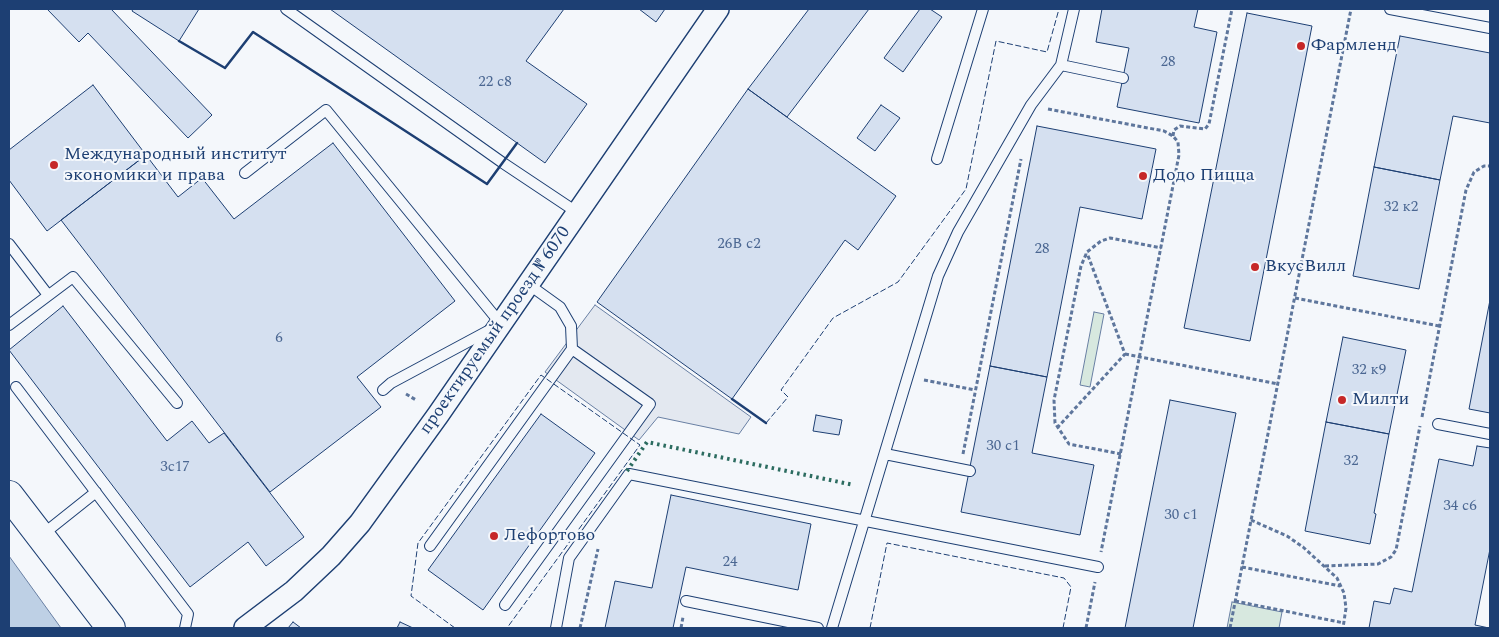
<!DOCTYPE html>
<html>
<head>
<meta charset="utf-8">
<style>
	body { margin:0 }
	#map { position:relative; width:1499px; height:637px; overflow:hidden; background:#f4f7fb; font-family:Spectral,serif }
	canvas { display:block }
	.frame { position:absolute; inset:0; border:10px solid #1d3f73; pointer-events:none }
</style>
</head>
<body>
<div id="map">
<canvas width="1499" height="637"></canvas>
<div class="frame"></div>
</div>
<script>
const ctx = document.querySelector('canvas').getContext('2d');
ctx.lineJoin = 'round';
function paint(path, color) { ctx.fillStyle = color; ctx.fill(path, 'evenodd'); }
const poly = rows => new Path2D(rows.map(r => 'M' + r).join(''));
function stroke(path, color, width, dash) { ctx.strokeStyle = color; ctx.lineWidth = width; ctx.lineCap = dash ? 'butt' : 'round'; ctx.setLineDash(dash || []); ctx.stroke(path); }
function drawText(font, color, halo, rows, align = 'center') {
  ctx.font = font + ' Spectral,serif'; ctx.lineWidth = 4; ctx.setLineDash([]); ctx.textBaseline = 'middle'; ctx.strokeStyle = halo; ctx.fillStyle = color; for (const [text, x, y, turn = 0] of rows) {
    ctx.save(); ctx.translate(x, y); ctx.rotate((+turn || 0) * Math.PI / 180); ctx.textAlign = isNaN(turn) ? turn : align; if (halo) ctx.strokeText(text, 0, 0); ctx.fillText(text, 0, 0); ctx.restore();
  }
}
const green = poly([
	[1094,312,1104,314,1090,387,1080,385,1094,312],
	[1232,602,1282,612,1279,628,1227,628,1232,602]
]);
paint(green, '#d7e8df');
stroke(green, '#687fa3', 1);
const parking = poly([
	[595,305,751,417,739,434,658,417,639,440,545,372,595,305]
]);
paint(parking, '#e3e8f0');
stroke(parking, '#687fa3', 1);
const water = poly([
	[9,556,61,628,9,628,9,556]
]);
paint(water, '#bed0e5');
stroke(water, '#687fa3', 1);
const building = poly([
	[47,9,111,9,212,115,188,138,88,33,79,42,47,9],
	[133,9,199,9,179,41,132,11,133,9],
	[330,9,564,9,526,61,587,104,545,163,330,9],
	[639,9,665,9,656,22,639,9],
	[809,9,869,9,787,117,748,89,809,9],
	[920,9,930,9,942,17,903,72,884,58,920,9],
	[1102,9,1198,9,1194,27,1217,32,1199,123,1117,107,1129,48,1096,42,1102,9],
	[1247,13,1312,26,1250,341,1184,328,1247,13],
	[1400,36,1490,53,1490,123,1453,116,1440,180,1374,167,1400,36],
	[93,85,146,155,47,231,9,180,9,150,93,85],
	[748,89,896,196,858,250,845,240,732,399,597,302,748,89],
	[881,105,900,118,875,151,857,138,881,105],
	[1037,126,1156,149,1142,219,1080,207,1047,377,990,366,1037,126],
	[333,143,455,301,357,377,381,407,270,492,61,220,146,155,178,197,202,178,234,219,333,143],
	[1374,167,1440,180,1419,289,1353,276,1374,167],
	[1490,300,1490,413,1469,409,1490,300],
	[63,306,167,441,192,421,209,443,224,433,304,537,266,566,248,542,190,587,9,350,63,306],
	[1343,337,1406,350,1389,434,1326,422,1343,337],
	[990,366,1047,377,1032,453,1094,465,1080,535,961,512,990,366],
	[1170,400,1236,413,1193,628,1125,628,1170,400],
	[541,414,595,453,483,610,428,570,541,414],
	[816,415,842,420,839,435,813,431,816,415],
	[1326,422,1389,434,1374,513,1376,514,1370,544,1305,531,1326,422],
	[1477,446,1490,448,1490,549,1475,625,1489,628,1369,628,1374,601,1390,604,1394,588,1412,592,1439,459,1473,466,1477,446],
	[671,495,811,524,798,590,686,567,673,628,605,628,615,581,652,588,671,495],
	[293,622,301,628,288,628,293,622],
	[400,622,413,628,397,628,400,622]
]);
paint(building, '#d5e0f0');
stroke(building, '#1d3f73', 1);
const service = poly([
	[286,9,503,163,578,213],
	[1390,9,1490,28],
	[1061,65,1123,78],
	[937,159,983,9],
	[245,173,326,110,501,324,391,383,383,390],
	[9,244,48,295],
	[9,325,73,277,177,403],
	[16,387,188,614,185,628],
	[1438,424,1490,434],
	[885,454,970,471],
	[42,535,96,492],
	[430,546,572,349],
	[686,601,818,628],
	[505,605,650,404,572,349,571,326,560,307,528,284],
	[556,628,569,558,629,474,1098,567],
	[832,628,938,276,958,232,1031,105,1061,65,1074,9]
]);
const minor = poly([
	[245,628,294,591,331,556,360,523,438,415,718,9]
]);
const secondary = poly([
	[9,495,111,628]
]);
stroke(service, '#1d3f73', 12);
stroke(minor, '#1d3f73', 24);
stroke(secondary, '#1d3f73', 30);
stroke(poly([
	[1048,109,1164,131,1173,136,1178,142,1179,155,1101,552],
	[1173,136,1174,130,1180,126,1205,129,1209,124,1232,9],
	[1295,298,1439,326],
	[1125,354,1278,384],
	[924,380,975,390],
	[406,394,416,400],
	[1422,417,1466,190,1474,172,1484,166,1490,166],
	[1057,428,1125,354,1087,253],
	[963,454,1021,159],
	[1121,454,1069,444,1055,423,1054,400,1081,266,1087,252,1101,241,1110,238,1161,248],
	[1251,520,1287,536,1303,547,1337,578,1344,593,1346,608,1343,628],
	[1325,566,1378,564,1391,557,1396,550,1420,426],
	[1242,567,1340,586],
	[1235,601,1344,623],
	[580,628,598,549],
	[681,628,683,617],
	[1086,628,1095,582],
	[1230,628,1351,9]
]), '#5e769c', 3, [4, 2.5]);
stroke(service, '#f4f7fb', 10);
stroke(minor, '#f4f7fb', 21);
stroke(secondary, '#f4f7fb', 28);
stroke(poly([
	[627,471,647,442,854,485]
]), '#2c6c60', 4, [2.5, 4]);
stroke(poly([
	[766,423,788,397,781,390,833,318,898,282,966,189,996,41,1047,52,1059,9],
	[455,628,411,596,418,543,541,375,640,445,507,628],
	[870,628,887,543,1064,578,1071,587,1063,628]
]), '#1d3f73', 1, [6, 2.5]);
stroke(poly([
	[179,41,225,68,253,32,487,184,517,143],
	[732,399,766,423]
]), '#1d3f73', 2.5);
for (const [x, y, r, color] of [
	[1301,46,5,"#c62828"],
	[54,165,5,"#c62828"],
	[1143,176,5,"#c62828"],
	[1255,267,5,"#c62828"],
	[1342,400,5,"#c62828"],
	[494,536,5,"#c62828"]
]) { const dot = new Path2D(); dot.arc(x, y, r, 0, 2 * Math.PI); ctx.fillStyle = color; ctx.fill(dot); stroke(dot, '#f4f7fb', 2); }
drawText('15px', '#4b6792', null, [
	["28",1168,63],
	["22 с8",495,83],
	["32 к2",1401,208],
	["26В с2",739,245],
	["28",1042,250],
	["6",279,339],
	["32 к9",1369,371],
	["30 с1",1003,447],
	["32",1351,462],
	["3с17",175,468],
	["34 с6",1460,507],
	["30 с1",1181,516],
	["24",730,563]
]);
drawText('18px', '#1d3f73', '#f4f7fb', [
	["Фармленд",1311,46],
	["Международный институт",64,155],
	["экономики и права",64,176],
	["Додо Пицца",1153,176],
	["ВкусВилл",1265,267],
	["Милти",1352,400],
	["Лефортово",504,536]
], 'left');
drawText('18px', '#1d3f73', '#f4f7fb', [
	["проектируемый проезд № 6070",496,331,-55]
]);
</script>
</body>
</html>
